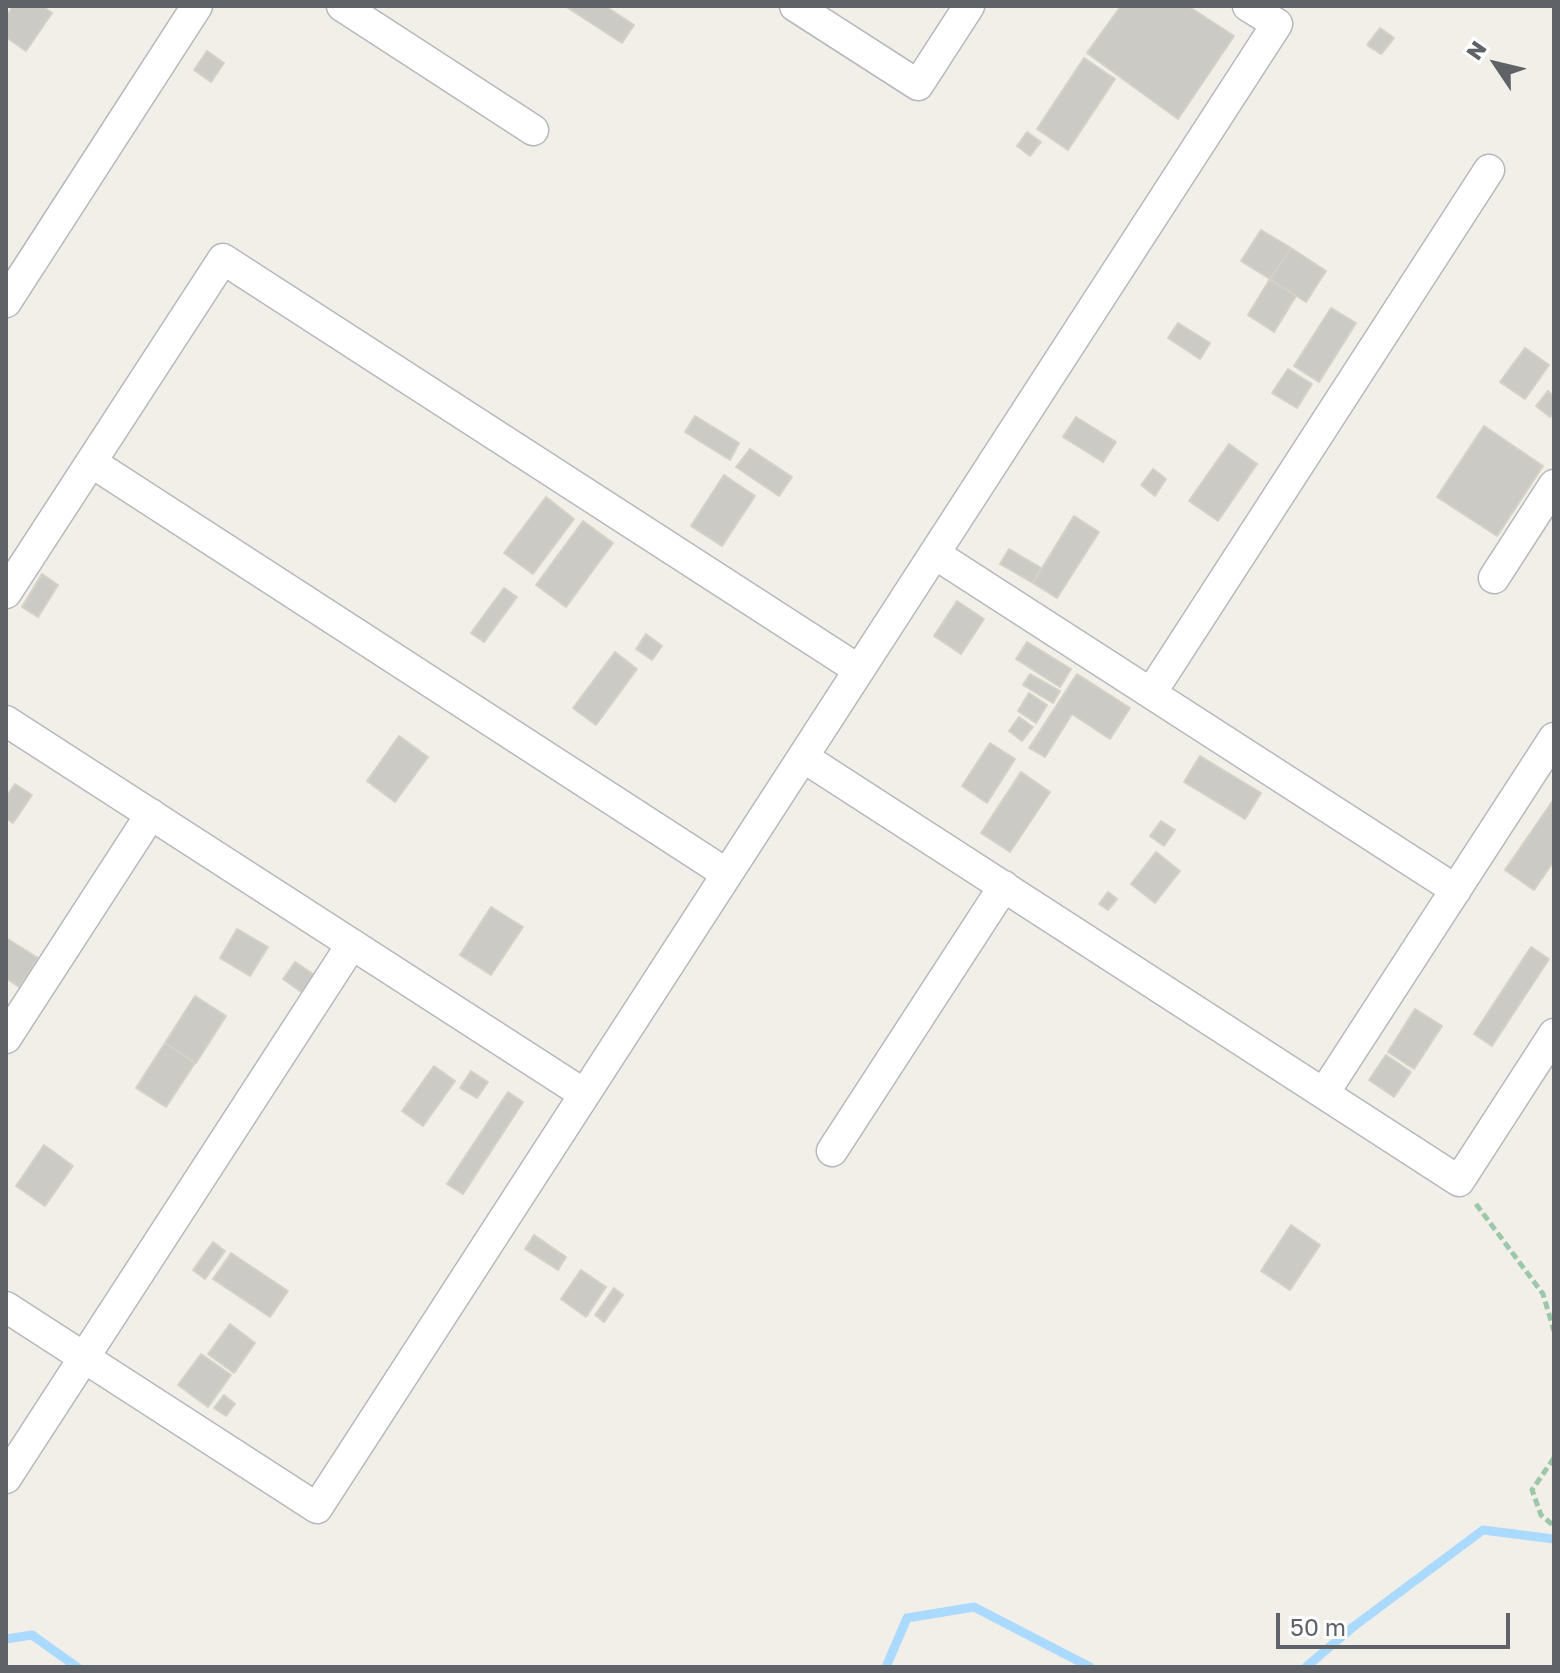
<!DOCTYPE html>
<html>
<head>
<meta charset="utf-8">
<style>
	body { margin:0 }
	#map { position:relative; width:1560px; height:1673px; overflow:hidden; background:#f1efe8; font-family:"Golos Text",sans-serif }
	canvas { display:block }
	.frame { position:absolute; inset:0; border:8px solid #5f6368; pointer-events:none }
	.north { position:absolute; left:1456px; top:24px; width:80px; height:80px; -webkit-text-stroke:6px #fff; paint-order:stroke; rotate:305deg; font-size:22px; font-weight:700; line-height:32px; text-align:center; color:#5f6368 }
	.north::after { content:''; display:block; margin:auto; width:28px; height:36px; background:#5f6368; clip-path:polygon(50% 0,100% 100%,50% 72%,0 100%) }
	.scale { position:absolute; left:1276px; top:1613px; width:234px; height:36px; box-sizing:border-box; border:4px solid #5f6368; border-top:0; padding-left:10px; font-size:24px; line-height:28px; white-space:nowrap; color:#5f6368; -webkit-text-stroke:6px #fff; paint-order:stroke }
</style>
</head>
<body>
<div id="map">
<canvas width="1560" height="1673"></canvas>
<div class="frame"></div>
<div class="north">N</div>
<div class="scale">50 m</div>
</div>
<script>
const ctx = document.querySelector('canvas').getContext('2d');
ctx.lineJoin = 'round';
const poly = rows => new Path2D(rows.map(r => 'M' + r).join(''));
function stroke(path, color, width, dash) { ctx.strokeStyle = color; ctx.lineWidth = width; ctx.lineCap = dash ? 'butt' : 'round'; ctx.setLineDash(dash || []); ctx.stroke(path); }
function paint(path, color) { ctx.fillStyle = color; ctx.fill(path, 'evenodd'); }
stroke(poly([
	[6,1639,32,1635,77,1667],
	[886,1667,907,1618,974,1607,1090,1667],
	[1306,1667,1353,1627,1483,1530,1554,1539]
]), '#aadaff', 9);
const building = poly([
	[13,6,42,6,52,13,26,51,6,37,6,17,13,6],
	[565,6,605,6,634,25,622,43,565,6],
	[1121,6,1188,6,1234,36,1178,119,1087,53,1121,6],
	[1380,28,1394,38,1381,54,1367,45,1380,28],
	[207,51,224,63,211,82,194,70,207,51],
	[1084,58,1115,79,1068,150,1037,129,1084,58],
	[1027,132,1041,142,1030,156,1017,146,1027,132],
	[1261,230,1291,248,1270,279,1241,261,1261,230],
	[1291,248,1326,271,1306,302,1270,279,1291,248],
	[1270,279,1296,296,1274,332,1248,315,1270,279],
	[1331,308,1356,323,1319,382,1294,366,1331,308],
	[1178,323,1210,343,1200,359,1168,338,1178,323],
	[1525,348,1549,365,1525,399,1500,382,1525,348],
	[1288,369,1312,384,1297,408,1272,393,1288,369],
	[1548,391,1554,396,1554,412,1550,417,1536,406,1548,391],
	[695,416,739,443,730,460,685,432,695,416],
	[1076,417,1116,442,1103,462,1063,437,1076,417],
	[1484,426,1543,466,1497,536,1437,497,1484,426],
	[1229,444,1257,464,1218,521,1189,501,1229,444],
	[750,449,792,477,779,496,736,467,750,449],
	[1153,469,1166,479,1155,496,1141,485,1153,469],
	[724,475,755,496,722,546,691,526,724,475],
	[546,497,574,519,533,574,504,553,546,497],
	[1074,516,1099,532,1057,598,1033,583,1074,516],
	[583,521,613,543,566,607,536,585,583,521],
	[1009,549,1041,568,1033,583,1000,564,1009,549],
	[42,574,58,585,38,617,22,607,42,574],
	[504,588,517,597,484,642,471,633,504,588],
	[957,601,984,619,961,654,934,636,957,601],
	[646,634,662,646,652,660,636,649,646,634],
	[1027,642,1071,669,1060,687,1016,659,1027,642],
	[615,652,637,669,596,725,573,708,615,652],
	[1030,674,1060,691,1053,703,1023,685,1030,674],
	[1077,674,1130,708,1110,739,1072,714,1045,757,1029,748,1077,674],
	[1029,693,1047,705,1036,723,1018,711,1029,693],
	[1019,717,1033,727,1022,741,1009,731,1019,717],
	[399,736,428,757,395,802,367,781,399,736],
	[990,743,1015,759,987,803,962,786,990,743],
	[1200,756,1261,793,1245,819,1184,782,1200,756],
	[1021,772,1050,792,1010,852,981,833,1021,772],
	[15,784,32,795,13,823,6,818,6,797,15,784],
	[1554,799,1554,861,1534,890,1505,870,1554,799],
	[1161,821,1175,830,1164,846,1150,836,1161,821],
	[1156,852,1180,871,1155,903,1131,884,1156,852],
	[1108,892,1117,899,1108,910,1099,904,1108,892],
	[491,907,523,927,491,975,460,955,491,907],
	[237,929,268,947,250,976,220,958,237,929],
	[6,938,38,958,19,987,6,978,6,938],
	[1531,947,1549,959,1492,1046,1474,1034,1531,947],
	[295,962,319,978,307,996,283,979,295,962],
	[195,996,226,1016,196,1063,165,1043,195,996],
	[1415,1009,1442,1026,1414,1069,1388,1052,1415,1009],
	[165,1043,195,1063,166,1107,136,1088,165,1043],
	[1386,1055,1411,1072,1394,1097,1369,1080,1386,1055],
	[434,1066,455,1081,423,1126,402,1111,434,1066],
	[471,1071,488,1082,477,1098,460,1088,471,1071],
	[508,1092,523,1102,463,1194,447,1184,508,1092],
	[44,1145,73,1166,45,1206,16,1186,44,1145],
	[1291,1225,1320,1245,1290,1290,1261,1271,1291,1225],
	[534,1235,566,1257,558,1270,525,1249,534,1235],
	[213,1242,225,1251,205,1279,193,1270,213,1242],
	[231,1253,288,1291,270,1317,213,1279,231,1253],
	[581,1270,606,1287,586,1317,561,1299,581,1270],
	[614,1288,623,1295,604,1322,595,1315,614,1288],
	[230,1324,255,1343,234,1373,208,1354,230,1324],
	[201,1354,231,1375,208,1407,178,1385,201,1354],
	[224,1395,235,1404,226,1416,214,1408,224,1395]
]);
paint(building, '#cccac5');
stroke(building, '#d6d1c6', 2);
const minor = poly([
	[342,6,533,130],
	[795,6,918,85,969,6],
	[6,302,197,6],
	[91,462,727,874],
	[935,554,1456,890],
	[1494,578,1554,485],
	[6,593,223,259,859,670],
	[1151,693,1489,170],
	[6,721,584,1094],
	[803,757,1459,1181,1554,1034],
	[6,1038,151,814],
	[1324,1093,1554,738],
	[832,1151,1004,886],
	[6,1307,317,1508,1277,24,1248,6],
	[6,1478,352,944]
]);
stroke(minor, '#b5b8bc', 33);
stroke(poly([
	[1476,1204,1543,1294,1554,1331],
	[1554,1458,1532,1490,1541,1515,1554,1526]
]), '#9cc7a9', 5, [8, 4]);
stroke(minor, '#fff', 30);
</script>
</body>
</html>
